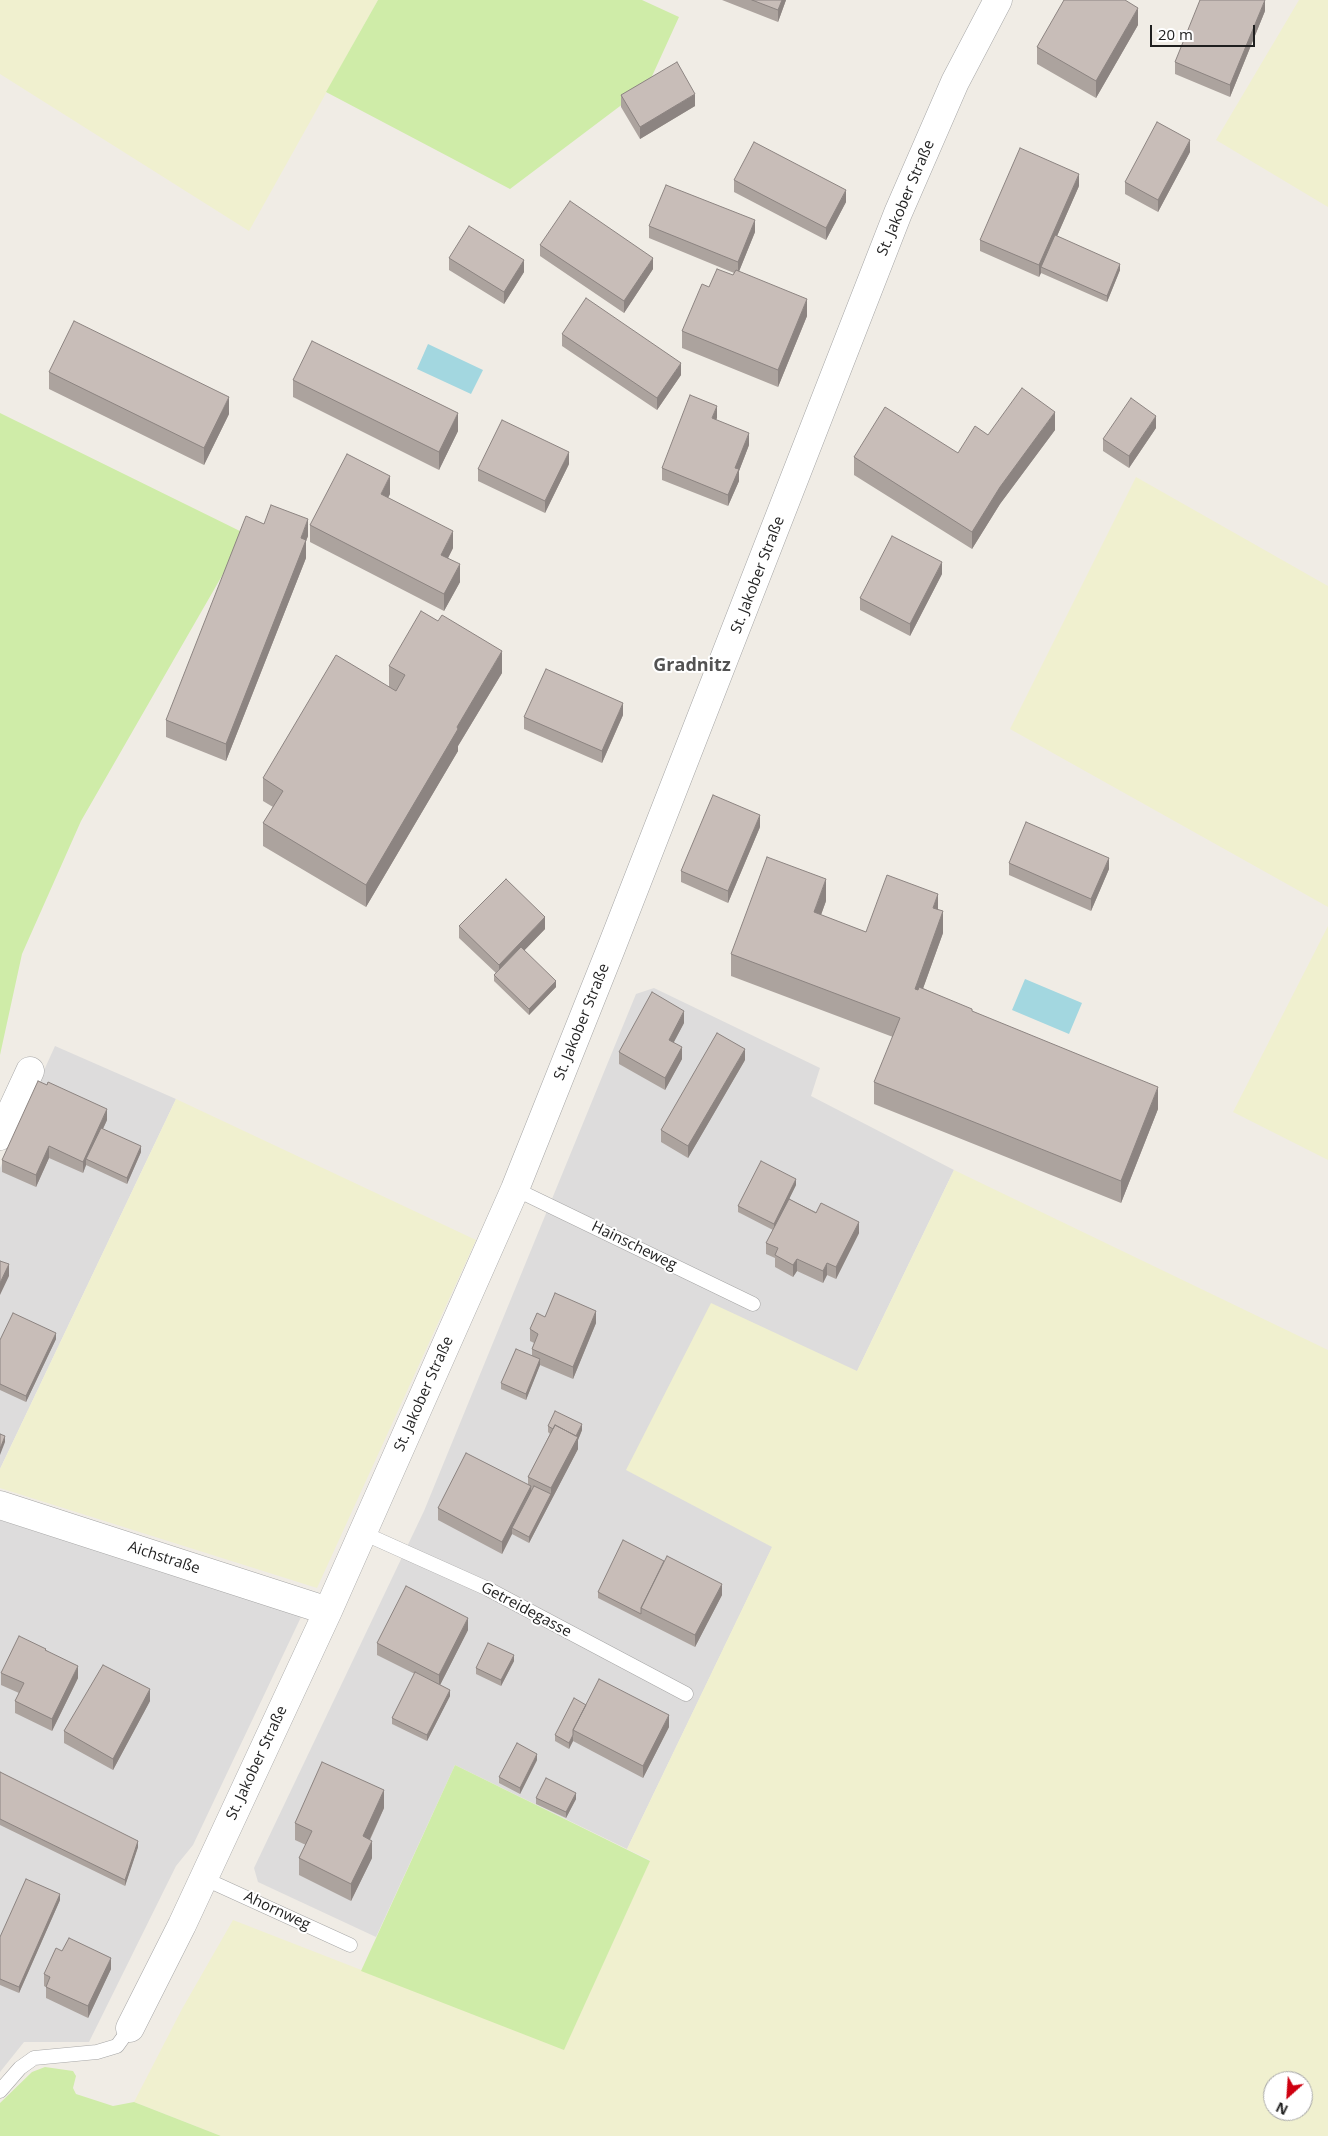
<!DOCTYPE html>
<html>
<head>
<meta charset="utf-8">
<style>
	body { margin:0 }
	#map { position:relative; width:1328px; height:2136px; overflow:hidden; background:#f0ece5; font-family:"Open Sans",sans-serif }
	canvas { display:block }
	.north { position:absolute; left:1263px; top:2071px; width:50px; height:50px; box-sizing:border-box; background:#fff; border:1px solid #a5a5a5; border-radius:50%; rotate:206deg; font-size:14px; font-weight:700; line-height:20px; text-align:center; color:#1f1f1f }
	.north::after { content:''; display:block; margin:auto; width:18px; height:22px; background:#ce0010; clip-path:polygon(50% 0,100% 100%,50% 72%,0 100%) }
	.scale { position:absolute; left:1150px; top:25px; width:105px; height:22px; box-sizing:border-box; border:2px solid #1f1f1f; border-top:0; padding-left:6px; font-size:15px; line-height:18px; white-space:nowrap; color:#1f1f1f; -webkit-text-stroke:4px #fff; paint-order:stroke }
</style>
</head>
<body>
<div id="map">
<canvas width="1328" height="2136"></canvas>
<div class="north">N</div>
<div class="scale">20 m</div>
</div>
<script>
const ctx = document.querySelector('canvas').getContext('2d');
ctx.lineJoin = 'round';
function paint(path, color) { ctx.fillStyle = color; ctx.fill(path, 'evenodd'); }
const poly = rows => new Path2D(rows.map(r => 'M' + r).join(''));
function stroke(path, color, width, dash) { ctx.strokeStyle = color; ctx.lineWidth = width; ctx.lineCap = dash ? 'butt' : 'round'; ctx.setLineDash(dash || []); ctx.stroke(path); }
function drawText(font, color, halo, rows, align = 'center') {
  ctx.font = font + ' "Open Sans",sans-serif'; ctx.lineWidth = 4; ctx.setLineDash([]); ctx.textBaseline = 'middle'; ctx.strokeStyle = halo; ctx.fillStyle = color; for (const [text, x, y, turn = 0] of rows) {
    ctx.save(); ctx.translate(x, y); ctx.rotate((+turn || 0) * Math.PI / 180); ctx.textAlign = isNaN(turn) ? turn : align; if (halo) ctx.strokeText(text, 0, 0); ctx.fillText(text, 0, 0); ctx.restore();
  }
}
paint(poly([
	[654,988,820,1068,811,1096,954,1170,627,1849,455,1765,376,1937,258,1882,254,1868,424,1511,636,994],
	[55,1046,176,1099,0,1469,0,1168],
	[0,1520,302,1615,193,1845,176,1866,89,2042,24,2042,0,2072]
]), '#dddcdc');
paint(poly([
	[0,0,378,0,249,231,0,74],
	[1299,0,1328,0,1328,207,1216,140],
	[1136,477,1328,586,1328,907,1010,729],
	[1328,926,1328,1160,1233,1112],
	[176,1099,476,1240,317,1588,0,1488,0,1469],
	[954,1170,1328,1350,1328,2136,221,2136,134,2102,182,2009,233,1920,564,2049,650,1860,627,1849,772,1547,626,1470,711,1303,857,1371],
	[1273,2081,1303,2081,1303,2111,1273,2111]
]), '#f0f0cf');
paint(poly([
	[378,0,642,0,679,17,648,85,510,189,326,92],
	[0,413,246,534,81,821,22,954,0,1055],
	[455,1765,650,1861,564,2050,361,1971],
	[45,2067,73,2071,76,2076,73,2088,76,2094,113,2106,134,2102,221,2136,0,2136,0,2103,32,2072]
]), '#cfeca8');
paint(poly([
	[428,344,483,370,471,394,417,369],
	[1025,979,1082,1003,1069,1034,1012,1010]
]), '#a3d7e0');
const lane = poly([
	[515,1189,753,1304],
	[363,1533,488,1589,686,1694],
	[203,1878,350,1945],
	[0,2091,20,2068,34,2058,97,2052,117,2046,130,2028]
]);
const street = poly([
	[0,1136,30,1071],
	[0,1505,328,1611],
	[130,2028,182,1925,328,1611,515,1189,610,951,898,213,955,82,998,0]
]);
stroke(lane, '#a6a6a6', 15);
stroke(street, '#a6a6a6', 29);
stroke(lane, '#fff', 14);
stroke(street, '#fff', 28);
paint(poly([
	[722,0,786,0,778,22],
	[1265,11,1230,97,1175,74,1175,62],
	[1138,25,1096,98,1037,64,1037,47],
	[621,95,695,106,640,139,621,107],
	[1190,152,1158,212,1125,194,1125,182],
	[734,180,846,202,826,240,734,192],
	[1079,186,1057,236,1120,270,1107,302,1041,273,1039,277,980,251,980,240],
	[649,226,755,232,739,271,807,316,778,387,682,348,682,331,709,287,733,275,734,273,649,238],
	[540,245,653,269,624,313,540,256],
	[449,258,524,272,504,304,449,270],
	[562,334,681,375,657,410,562,346],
	[49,372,229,414,204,465,49,389],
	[293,380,458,431,439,470,293,397],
	[717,418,716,420,749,445,739,471,739,481,728,506,662,480,662,468],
	[1156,428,1129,468,1103,451,1103,439],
	[1055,430,1000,504,972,549,854,475,854,457,958,453,988,435],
	[569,464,545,513,478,481,478,469],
	[390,494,388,498,453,548,448,558,460,582,444,611,310,542,310,525],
	[264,524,308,536,306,541,306,558,226,761,166,737,166,720],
	[942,574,910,636,860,610,860,598],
	[389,666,502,673,458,746,458,751,366,907,263,846,263,823,273,807,263,801,263,778,389,686],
	[623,715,602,763,524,729,524,717],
	[760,827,728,903,681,882,681,871],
	[1009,863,1109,869,1091,911,1009,875],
	[826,901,821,915,866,932,938,909,943,933,923,988,972,1012,1158,1109,1121,1203,874,1104,874,1082,893,1037,731,976,731,954],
	[459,926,545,929,524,950,556,987,529,1015,494,981,494,975,496,973,459,938],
	[684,1023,674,1042,682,1059,665,1090,619,1064,619,1052],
	[745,1060,688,1158,661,1142,661,1130],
	[107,1120,103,1129,141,1152,127,1184,86,1165,83,1173,49,1158,36,1187,2,1172,2,1160],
	[796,1185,789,1199,859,1233,836,1279,827,1275,823,1283,797,1271,793,1277,775,1267,775,1258,766,1254,766,1243,773,1230,738,1212,738,1206],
	[545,1317,596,1323,573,1379,540,1365,526,1400,501,1389,501,1383,532,1355,532,1349,534,1343,530,1341,530,1329],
	[56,1339,26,1402,0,1390,0,1340],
	[548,1426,582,1430,578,1440,578,1449,529,1543,512,1534,502,1554,438,1520,438,1508,528,1485,528,1477,550,1434,548,1432],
	[598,1592,722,1595,695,1647,598,1598],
	[468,1630,440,1685,450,1696,427,1741,392,1724,392,1718,415,1674,377,1655,377,1643],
	[46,1650,78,1678,52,1731,15,1713,15,1701,19,1693,1,1685,1,1673],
	[514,1661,501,1686,476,1674,476,1668],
	[150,1701,113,1770,64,1743,64,1731],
	[586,1705,669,1727,643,1778,573,1741,569,1749,555,1741,555,1735],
	[537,1760,520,1794,499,1783,499,1777],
	[0,1772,138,1847,125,1886,0,1825],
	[536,1798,576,1799,566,1818,536,1804],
	[384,1808,370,1840,372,1858,351,1901,299,1875,299,1858,306,1845,295,1840,295,1823],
	[60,1900,19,1993,0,1985,0,1937],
	[62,1951,111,1969,88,2018,46,1998,46,1987,44,1986,44,1974]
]), '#aca39e');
paint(poly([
	[782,0,786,0,778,22,778,10],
	[1265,0,1265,11,1230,97,1230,85],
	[1138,8,1138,25,1096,98,1096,81],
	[695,94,695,106,640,139,640,127],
	[1190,140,1190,152,1158,212,1158,200],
	[1079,174,1079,186,1043,268,1041,267,1041,273,1039,277,1039,265],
	[846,190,846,202,826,240,826,228],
	[755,220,755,232,738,274,738,262],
	[653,258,653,269,624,313,624,301],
	[524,260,524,272,504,304,504,292],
	[1120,264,1120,270,1107,302,1107,296],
	[807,299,807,316,778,387,778,370],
	[681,363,681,375,657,410,657,398],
	[229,397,229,414,204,465,204,448],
	[717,406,717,418,712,430,712,418],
	[1055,412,1055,430,1000,504,972,549,972,532,1000,487],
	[458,413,458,431,439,470,439,452],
	[1156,416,1156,428,1129,468,1129,456],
	[749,433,749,445,739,471,739,481,728,506,728,495,735,468],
	[569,452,569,464,545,513,545,501],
	[390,476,390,494,381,511,381,494],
	[308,519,308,536,306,541,306,558,226,761,226,744],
	[453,531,453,548,441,572,441,555],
	[942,562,942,574,910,636,910,624],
	[460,564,460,582,444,611,444,594],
	[502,651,502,673,458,746,458,751,366,907,366,885,457,727],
	[623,703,623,715,602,763,602,751],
	[760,815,760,827,728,903,728,891],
	[1109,858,1109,869,1091,911,1091,899],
	[826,879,826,901,814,934,814,912],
	[938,894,938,917,933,908],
	[943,911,943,933,915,1011,915,989],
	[545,917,545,929,499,977,499,965],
	[556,981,556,987,529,1015,529,1009],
	[684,1011,684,1023,669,1051,669,1040],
	[682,1047,682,1059,665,1090,665,1078],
	[745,1049,745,1060,688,1158,688,1146],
	[1158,1087,1158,1109,1121,1203,1121,1181],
	[107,1109,107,1120,88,1160,86,1159,86,1165,83,1173,83,1162],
	[49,1146,49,1158,36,1187,36,1175],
	[141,1146,141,1152,127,1184,127,1178],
	[796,1179,796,1185,774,1230,774,1224],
	[859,1222,859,1233,836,1279,836,1267],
	[797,1259,797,1271,793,1277,793,1265],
	[827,1263,827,1275,823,1283,823,1271],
	[9,1264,9,1276,0,1295,0,1283],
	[596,1311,596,1323,573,1379,573,1367],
	[56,1333,56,1339,26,1402,26,1396],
	[540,1359,540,1365,526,1400,526,1394],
	[582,1424,582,1430,578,1440,578,1449,529,1543,529,1537,551,1494,551,1488],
	[5,1436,5,1442,0,1455,0,1449],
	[531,1486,531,1498,512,1528,512,1534,502,1554,502,1542],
	[722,1584,722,1595,695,1647,695,1635],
	[468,1618,468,1630,439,1687,439,1675],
	[514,1655,514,1661,501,1686,501,1680],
	[78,1666,78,1678,52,1731,52,1719],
	[150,1689,150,1701,113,1770,113,1759],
	[450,1690,450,1696,427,1741,427,1735],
	[669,1715,669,1727,643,1778,643,1766],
	[573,1735,573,1741,569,1749,569,1743],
	[537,1754,537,1760,520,1794,520,1788],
	[384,1790,384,1808,363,1854,363,1836],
	[576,1793,576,1799,566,1818,566,1812],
	[138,1841,138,1847,125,1886,125,1880],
	[372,1841,372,1858,351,1901,351,1884],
	[60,1894,60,1900,19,1993,19,1987],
	[111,1958,111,1969,88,2018,88,2006]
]), '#8c8481');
const building = poly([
	[752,0,782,0,778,10,752,0],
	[1064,0,1125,0,1138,8,1096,81,1037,47,1064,0],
	[1200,0,1265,0,1230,85,1175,62,1200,0],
	[677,62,695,94,640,127,621,95,677,62],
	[1157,122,1190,140,1158,200,1125,182,1157,122],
	[754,142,846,190,826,228,734,180,754,142],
	[1020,148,1079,174,1039,265,980,240,1020,148],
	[666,185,755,220,738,262,649,226,666,185],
	[570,201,653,258,624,301,540,245,570,201],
	[469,226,524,260,504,292,449,258,469,226],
	[1055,235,1120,264,1107,296,1041,267,1055,235],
	[717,269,733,275,736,270,807,299,778,370,682,331,702,284,709,287,717,269],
	[586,298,681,363,657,398,562,334,586,298],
	[74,321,229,397,204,448,49,372,74,321],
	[312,341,458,413,439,452,293,380,312,341],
	[1022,388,1055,412,1000,487,972,532,854,457,885,407,958,453,975,426,988,435,1022,388],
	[690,395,717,406,712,418,749,433,735,468,739,469,728,495,662,468,690,395],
	[1131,398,1156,416,1129,456,1103,439,1131,398],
	[502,420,569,452,545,501,478,469,502,420],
	[347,454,390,476,381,494,453,531,441,555,460,564,444,594,310,525,347,454],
	[271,505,308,519,301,538,306,540,226,744,166,720,246,516,264,524,271,505],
	[892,536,942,562,910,624,860,598,892,536],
	[421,611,438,621,442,615,502,651,457,727,458,729,366,885,263,823,283,791,263,778,336,655,396,691,405,675,389,666,421,611],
	[546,669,623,703,602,751,524,717,546,669],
	[713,795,760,815,728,891,681,871,713,795],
	[1026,822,1109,858,1091,899,1009,863,1026,822],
	[767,857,826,879,814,912,866,932,887,875,938,894,933,908,943,911,915,989,918,990,919,987,972,1009,972,1011,1158,1087,1121,1181,874,1082,900,1018,731,954,767,857],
	[506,879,545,917,499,965,459,926,506,879],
	[521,947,556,981,529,1009,494,975,521,947],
	[652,992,684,1011,669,1040,682,1047,665,1078,619,1052,652,992],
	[717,1033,745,1049,688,1146,661,1130,717,1033],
	[38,1081,47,1085,48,1082,107,1109,83,1162,49,1146,36,1175,2,1160,38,1081],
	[101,1128,141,1146,127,1178,86,1159,101,1128],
	[761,1161,796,1179,774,1224,738,1206,761,1161],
	[789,1199,816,1213,821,1203,859,1222,836,1267,827,1263,823,1271,797,1259,793,1265,775,1255,778,1248,766,1243,789,1199],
	[0,1261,9,1264,0,1283,0,1261],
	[555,1293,596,1311,573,1367,532,1349,538,1334,530,1329,537,1313,545,1317,555,1293],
	[13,1313,56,1333,26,1396,0,1384,0,1340,13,1313],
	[516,1349,540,1359,526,1394,501,1383,516,1349],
	[555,1411,582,1424,576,1436,555,1425,553,1429,548,1426,555,1411],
	[555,1425,578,1437,551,1488,528,1477,555,1425],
	[0,1434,5,1436,0,1449,0,1434],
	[466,1453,531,1486,502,1542,438,1508,466,1453],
	[534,1486,551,1494,529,1537,512,1528,534,1486],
	[623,1540,664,1561,641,1608,641,1614,598,1592,623,1540],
	[667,1556,722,1584,695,1635,641,1608,667,1556],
	[406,1586,468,1618,439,1675,377,1643,406,1586],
	[19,1636,46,1649,45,1650,78,1666,52,1719,15,1701,24,1683,1,1673,19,1636],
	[488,1643,514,1655,501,1680,476,1668,488,1643],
	[103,1665,150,1689,113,1759,64,1731,103,1665],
	[415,1672,450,1690,427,1735,392,1718,415,1672],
	[599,1679,669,1715,643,1766,573,1730,599,1679],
	[574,1698,586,1705,573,1730,573,1735,569,1743,555,1735,574,1698],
	[517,1743,537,1754,520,1788,499,1777,517,1743],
	[322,1762,384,1790,363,1836,372,1841,351,1884,299,1858,312,1831,295,1823,322,1762],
	[0,1772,138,1841,125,1880,0,1819,0,1772],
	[546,1778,576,1793,566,1812,536,1798,546,1778],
	[26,1879,60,1894,19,1987,0,1979,0,1937,26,1879],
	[69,1938,111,1958,88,2006,46,1987,50,1977,44,1974,56,1948,62,1951,69,1938]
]);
paint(building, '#c8bdb8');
stroke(building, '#8c8481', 1);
drawText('15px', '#1f1f1f', '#fff', [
	["St. Jakober Straße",906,198,-67],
	["St. Jakober Straße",758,575,-69],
	["St. Jakober Straße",582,1022,-68],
	["Hainscheweg",634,1246,26],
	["St. Jakober Straße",424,1394,-66],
	["Aichstraße",164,1558,18],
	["Getreidegasse",526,1610,28],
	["St. Jakober Straße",257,1763,-65],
	["Ahornweg",277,1911,25]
]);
drawText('bold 18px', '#525252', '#fff', [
	["Gradnitz",692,666]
]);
</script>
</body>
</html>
